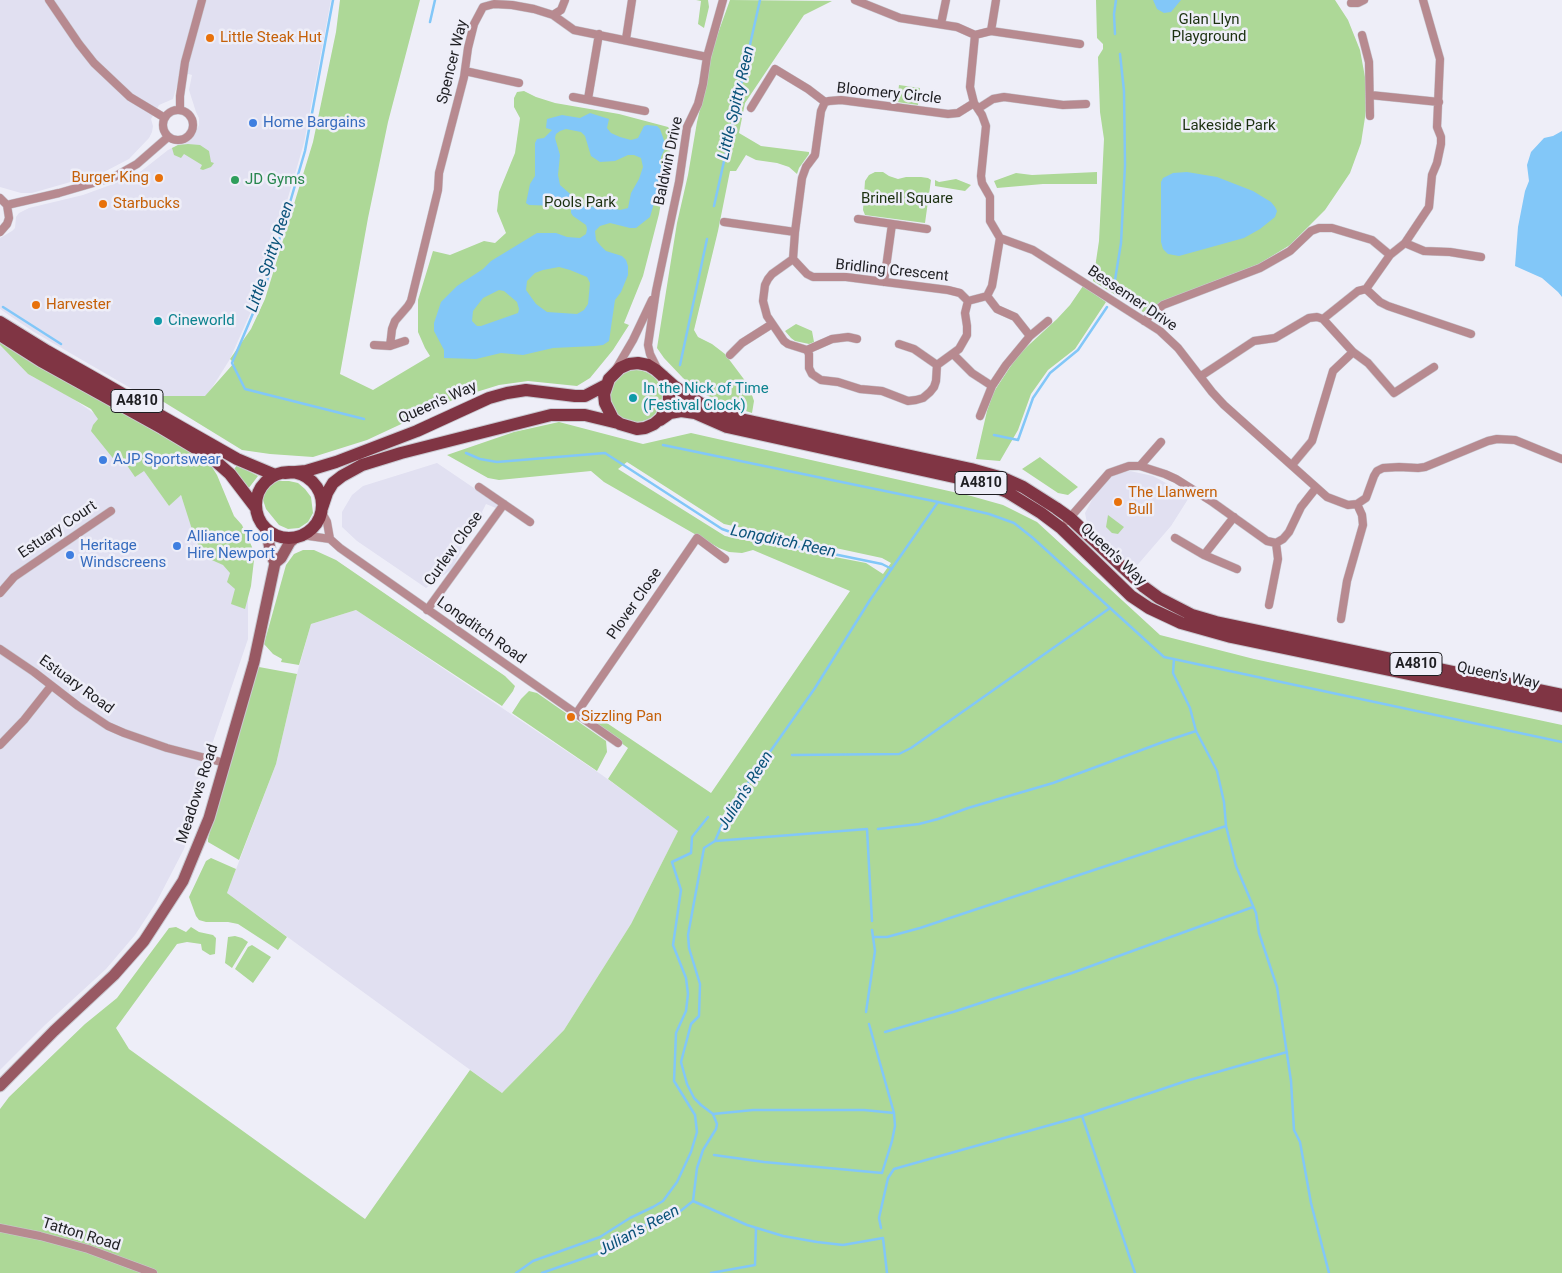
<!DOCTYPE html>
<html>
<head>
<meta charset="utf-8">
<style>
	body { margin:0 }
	canvas { display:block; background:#eeeef8 }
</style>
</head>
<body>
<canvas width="1562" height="1273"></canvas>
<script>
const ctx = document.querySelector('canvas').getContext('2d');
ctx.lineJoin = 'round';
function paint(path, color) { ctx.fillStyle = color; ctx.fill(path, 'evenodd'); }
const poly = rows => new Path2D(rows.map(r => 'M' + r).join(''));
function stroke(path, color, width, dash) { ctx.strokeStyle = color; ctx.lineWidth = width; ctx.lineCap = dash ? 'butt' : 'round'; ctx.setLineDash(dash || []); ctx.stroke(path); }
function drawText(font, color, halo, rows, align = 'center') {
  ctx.font = font + ' Roboto,sans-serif'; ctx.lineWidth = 5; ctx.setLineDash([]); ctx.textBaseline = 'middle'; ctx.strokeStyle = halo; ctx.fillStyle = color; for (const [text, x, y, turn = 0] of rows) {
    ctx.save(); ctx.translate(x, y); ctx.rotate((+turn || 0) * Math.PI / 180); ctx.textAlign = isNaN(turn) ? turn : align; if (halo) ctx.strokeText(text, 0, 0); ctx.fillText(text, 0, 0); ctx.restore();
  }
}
paint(poly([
	[0,0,331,0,304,143,280,225,256,300,230,359,210,391,205,397,154,396,139,393,34,332,0,309,0,238,12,231,15,228,16,217,19,213,29,208,83,195,135,176,168,150,193,137,199,125,199,118,196,112,189,90,192,75,181,72,173,99,159,105,151,119,153,126,152,132,149,138,129,159,102,173,32,193,21,193,0,187],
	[0,345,28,374,72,398,102,419,144,470,169,506,180,495,239,576,248,599,248,639,205,765,194,818,184,849,156,903,135,935,106,969,45,1025,0,1070],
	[437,463,499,505,496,508,486,504,482,512,484,516,463,543,460,553,452,569,426,588,357,541,342,527,342,512,352,495,363,486],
	[1130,471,1153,476,1190,496,1171,526,1134,569,1091,529,1087,523,1085,513,1094,496,1112,475],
	[356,610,602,775,678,831,631,924,564,1030,502,1093,227,893,276,764,298,670,311,624]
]), '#e1e0f1');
paint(poly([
	[340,0,420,0,388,122,368,218,340,374,373,390,430,356,425,348,418,332,418,300,433,251,450,255,484,241,495,243,506,233,497,211,499,192,515,153,520,118,514,107,514,98,517,92,524,91,536,97,555,103,619,114,668,127,673,134,659,214,643,276,624,323,629,325,613,350,590,378,577,386,528,381,499,385,457,398,367,440,313,457,270,454,242,450,154,396,205,396,234,363,230,359,251,329,265,299,313,142,336,32],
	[696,0,708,0,709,7,704,28,698,24,701,1],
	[730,0,832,1,804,15,745,103,739,133,761,146,809,152,809,154,799,168,797,174,789,167,777,163,756,160,746,155,736,171,730,171,718,231,694,330,698,337,712,344,725,354,749,386,754,401,752,413,724,404,700,392,683,378,664,358,657,348,677,223,688,175,697,122,705,88,713,47],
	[1096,0,1335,0,1348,20,1360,50,1365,77,1366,111,1361,143,1350,173,1325,210,1290,245,1259,264,1207,284,1143,312,1093,281,1099,241,1104,139,1100,112,1098,57,1103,49,1103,44,1097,38],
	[899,85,920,88,918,105,897,102],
	[188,144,200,145,209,151,211,162,214,163,211,167,203,170,200,169,202,165,184,154,181,158,174,155,172,148,178,145],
	[875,172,883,172,889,176,898,179,906,177,921,177,928,178,931,180,925,223,865,215,863,210,865,181,869,175],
	[1097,172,1097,184,1043,184,997,188,994,181,1016,173,1032,175],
	[956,179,971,185,965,191,935,186,935,180,939,182],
	[1083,286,1106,302,1075,349,1048,370,1031,394,1018,430,1000,461,976,459,987,411,993,393,1018,355,1057,319,1070,305],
	[796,324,812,331,814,342,809,344,795,341,791,338,785,331],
	[0,342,11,347,210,464,217,475,234,516,242,525,252,547,254,560,251,586,245,609,231,604,235,589,227,582,230,573,223,565,205,557,206,553,196,542,181,495,169,506,144,471,135,477,122,458,116,462,91,431,93,425,98,419,91,409,28,374,0,345],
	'610 396a26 26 0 1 1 52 0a26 26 0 1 1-52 0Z',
	[559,422,643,444,691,433,971,496,1003,505,1037,522,1160,635,1254,659,1562,725,1562,1273,0,1273,0,1109,9,1097,85,1024,117,998,169,928,176,927,186,932,191,927,199,932,213,935,216,938,215,954,210,955,202,950,201,944,187,942,177,944,116,1028,129,1049,365,1219,470,1070,502,1093,564,1030,631,924,678,831,608,779,628,748,585,716,589,711,711,793,850,591,753,550,742,553,729,552,719,548,604,482,591,471,499,480,488,478,447,455,514,432],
	[627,462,724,524,882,558,891,563,883,574,866,563,725,536,618,469],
	[1040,457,1041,458,1078,487,1068,495,1058,493,1022,469],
	[237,465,258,476,248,489,233,471],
	[276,481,289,481,298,483,305,489,311,497,313,513,308,522,299,528,288,529,279,525,266,509,262,497,264,489,271,482],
	[1108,515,1124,527,1118,534,1112,533,1106,527],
	[303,550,314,550,336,560,505,676,515,686,513,691,502,706,356,610,311,624,299,665,281,662,282,659,273,654,264,644,286,565,294,554],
	[259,667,297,674,276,764,239,860,208,842,208,839,231,751,256,670],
	[529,691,537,693,606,741,607,752,597,771,512,713,521,699],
	[211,858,236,869,227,893,287,937,278,950,238,924,228,922,206,922,199,920,196,916,189,897,206,861],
	[235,936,242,938,248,942,232,968,225,963,228,937],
	[252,945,271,957,253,983,235,969,248,947]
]), '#add897');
paint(poly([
	[1153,0,1181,0,1171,12,1164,13,1157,9],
	[590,113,609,119,607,128,611,133,620,137,631,140,638,138,644,126,647,125,657,126,660,129,666,146,661,157,661,179,650,217,636,228,630,228,610,223,600,226,595,231,596,240,600,245,606,251,622,256,626,260,628,266,628,275,621,292,615,300,609,341,603,345,595,346,553,348,523,355,501,353,476,359,444,358,444,350,434,331,434,323,441,302,457,286,483,269,491,261,537,233,556,233,567,237,580,238,586,234,587,229,586,225,573,216,571,213,571,207,569,205,559,206,529,205,526,203,530,184,535,176,535,143,537,139,544,138,552,130,546,128,547,119,562,115,580,118],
	[566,129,581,132,585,136,591,156,600,162,615,161,628,155,634,155,641,158,643,167,639,179,631,193,628,208,620,210,605,206,585,207,560,185,558,175,560,155,555,138,556,134,560,131],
	[559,267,570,270,587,277,590,283,588,304,584,310,577,314,547,312,536,304,526,290,527,281,535,273,543,270],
	[499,290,504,291,517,302,519,309,518,313,481,326,477,326,472,321,473,311,483,298],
	[1562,131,1562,297,1558,292,1542,278,1515,266,1518,227,1525,191,1529,181,1527,165,1531,152,1544,138,1553,136],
	[1187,172,1217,177,1253,191,1271,202,1275,207,1277,211,1275,217,1260,229,1244,238,1179,256,1168,254,1163,249,1161,242,1161,182,1163,178,1173,173]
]), '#82c7f8');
stroke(poly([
	[333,0,305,151,268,278,232,363,245,389,364,419],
	[430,22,435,0],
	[1115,34,1114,14,1116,0],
	[714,206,760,0],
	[1115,280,1121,243,1125,165,1124,91,1120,54],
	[3,307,61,344],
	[680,365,707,239],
	[994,435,1018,440,1033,398,1050,373,1078,350,1107,307],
	[663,445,938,502,989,514,1014,523,1033,538,1164,657,1562,742],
	[466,453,480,459,497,462,605,453,722,529,736,534,882,564,892,569],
	[1174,659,1173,673,1190,708,1196,731,1217,771,1224,802,1226,826,1236,866,1256,913,1259,933,1277,987,1291,1081,1294,1130,1300,1142,1311,1203,1329,1273],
	[792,755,899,754,911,748,1110,608],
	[878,829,919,824,938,819,968,808,1053,783,1163,742,1196,731],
	[715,841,867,829,872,921],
	[873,937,887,937,920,928,1226,826],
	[866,1012,875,951,872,930],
	[885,1032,953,1012,1072,973,1253,907],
	[713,1114,753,1110,864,1110,894,1113],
	[1082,1116,1135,1273],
	[714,1155,764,1162,882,1173,892,1141,895,1126,894,1113,869,1024],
	[693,1201,747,1225,783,1236,817,1242,843,1245,883,1238,887,1273],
	[881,1228,879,1218,888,1178,894,1169,1082,1116,1186,1081,1287,1052],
	[516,1273,533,1261,600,1237,630,1218,653,1207,663,1201,677,1182,691,1152,697,1132,695,1115,674,1081,676,1033,686,1011,688,994,686,978,673,945,681,890,672,862,691,853,692,837,708,817],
	[542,1273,610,1249,645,1225,678,1213,693,1201,697,1168,703,1150,716,1129,717,1124,713,1114,701,1105,694,1098,687,1084,681,1062,691,1024,699,1016,700,984,689,948,688,935,704,848,715,841,724,820,748,783,815,688,870,600,938,502],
	[711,1273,755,1265,756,1228]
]), '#82c7f8', 2.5);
const street = poly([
	[49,0,79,44,94,63,130,97,165,118],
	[855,0,900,18,957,27,975,35,970,87,974,103,982,115,986,126,981,176,982,183,990,197,990,221,1000,238,1033,250,1160,331,1178,348,1212,392,1224,405,1327,497,1348,505,1357,504,1366,498,1374,476,1377,471,1383,468,1399,467,1418,468,1425,467,1488,441,1497,439,1515,440,1562,459],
	[1351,3,1358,3,1364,0],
	[553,15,561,10,565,0],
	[941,24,946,0],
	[991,31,996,0],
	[975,35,991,31,1080,44],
	[1362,35,1369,62,1370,116],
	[626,39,632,0],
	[465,71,519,83],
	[1370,95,1439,102],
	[573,97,645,111],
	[588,99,599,34],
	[751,108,775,69,808,89,825,102],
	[979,108,993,99,1004,97,1063,105,1086,104],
	[180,110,180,96,185,62,202,0],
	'163 125a15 15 0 1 1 30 0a15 15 0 1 1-30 0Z',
	[0,198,7,205,9,218,7,224,0,232],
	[7,205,59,193,114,177,137,164,168,137],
	[858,219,927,229],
	[724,222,795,232,802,178,806,167,815,155,821,111,825,102,829,101,841,100,948,114,958,113,974,103],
	[1000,238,992,286,987,296,997,309,1015,317,1030,336],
	[1405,243,1424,251,1450,252,1481,257],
	[793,259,807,274,813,277,846,277,948,290,960,293,968,301,965,313,967,326,967,335,959,349,937,365,936,381,934,387,930,392,923,398,916,400,908,401,882,391,860,389,838,382,821,380,812,374,809,368,809,354,807,350,788,344,784,341,767,316,763,301,765,285,768,279,772,274,793,259,795,232],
	[884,282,892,224],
	[1366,289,1380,302,1388,306,1471,334],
	[968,301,987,296],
	[1323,319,1353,352,1368,363,1394,393,1434,367],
	[1144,321,1163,305,1260,268,1290,251,1311,231,1319,228,1332,228,1372,240,1390,255],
	[899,344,914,349,937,365],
	[374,345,390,346,405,341],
	[390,346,392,329,395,321,408,306,411,301,438,190,439,173,464,77,468,48,474,24,483,7,494,4,512,5,534,9,553,15,574,30,707,57],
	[807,350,832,339,848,337,857,339],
	[953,354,972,373,992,386],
	[730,355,742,343,772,324],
	[657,368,650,354,648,345,656,291,679,182,687,127,698,104,703,84,707,57,723,0],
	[616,369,633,340,652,300],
	[1201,376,1254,341,1275,338,1309,318,1317,317,1323,319,1358,291,1366,289,1390,255,1405,243,1429,207,1432,175,1437,163,1441,144,1441,137,1437,127,1440,59,1423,0],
	[980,416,992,386,1006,365,1030,336,1048,321],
	[1292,465,1312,441,1333,371,1353,352],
	[1140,466,1161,442],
	[479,487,530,522],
	[321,511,327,522,330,539,340,548,618,743],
	[1067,521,1109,473,1129,466,1140,466,1165,474,1176,479,1211,501,1267,541,1276,543,1283,539,1289,532,1301,507,1316,488],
	[302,535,330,539],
	[1175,538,1204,555,1237,569],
	[1204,555,1234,517],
	[0,593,14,577,111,511],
	[1269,605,1278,559,1276,543],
	[427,610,504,504],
	[1341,619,1347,581,1363,525,1362,515,1357,504],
	[0,649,34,672,78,706,108,726,124,733,167,748,225,763],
	[576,714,697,538,725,559],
	[0,745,24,720,51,686],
	[0,1228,40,1236,88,1249,153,1273]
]);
const secondary = poly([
	[275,563,281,558,290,542,296,537],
	[0,1086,54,1031,114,975,144,941,183,881,209,818,254,662,275,563,271,554,266,529]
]);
const primary = poly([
	[0,322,47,351,237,459,275,475],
	[0,335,41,361,162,428,212,458,230,474,256,508],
	[663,376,667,384,669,393,669,402,661,418,654,424,645,428,637,429,620,424,613,419,605,403,604,394,609,379,620,368,629,364,638,363,648,365,656,370,674,386,700,403,736,418,971,469,1003,478,1023,487,1056,508,1070,518,1144,587,1159,598,1192,615,1216,622,1562,695],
	[660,420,670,413,681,411,695,413,727,427,990,485,1007,492,1041,513,1061,528,1131,596,1149,608,1181,623,1231,637,1562,706],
	'256 505a33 33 0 1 1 66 0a33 33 0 1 1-66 0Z',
	[285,473,306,471,336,462,417,431,489,398,507,393,526,390,575,396,585,396,606,385],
	[322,508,327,493,333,483,342,476,362,465,401,453,551,415,585,415,618,423]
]);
stroke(street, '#c9c9d1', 9);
stroke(secondary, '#c9c9d1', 13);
stroke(primary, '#c9c9d1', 14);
stroke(street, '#b78a90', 8);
stroke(secondary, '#985963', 11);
stroke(primary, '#803544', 12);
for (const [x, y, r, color] of [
	[210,38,5,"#e8710a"],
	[253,123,5,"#3f7fe0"],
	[159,178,5,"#e8710a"],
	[235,180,5,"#2e9e5b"],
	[103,204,5,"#e8710a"],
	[36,305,5,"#e8710a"],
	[158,321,5,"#0f9aa8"],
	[633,398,5,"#0f9aa8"],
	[103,460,5,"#3f7fe0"],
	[1118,502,5,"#e8710a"],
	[177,546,5,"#3f7fe0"],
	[70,555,5,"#3f7fe0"],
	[571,717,5,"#e8710a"]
]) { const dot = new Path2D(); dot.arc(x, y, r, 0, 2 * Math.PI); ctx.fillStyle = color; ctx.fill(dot); stroke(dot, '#eeeef8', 2); }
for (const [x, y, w] of [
	[137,401,52],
	[981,483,52],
	[1416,664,52]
]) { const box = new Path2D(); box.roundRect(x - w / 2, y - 11.5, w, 23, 4); ctx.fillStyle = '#eeeef8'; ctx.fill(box); stroke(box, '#1e1e22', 1); }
drawText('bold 14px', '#1e1e22', null, [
	["A4810",137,401],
	["A4810",981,483],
	["A4810",1416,664]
]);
drawText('15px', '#1c3110', '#eeeef8', [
	["Glan Llyn",1209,20],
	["Playground",1209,37],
	["Lakeside Park",1229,126],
	["Brinell Square",907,199],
	["Pools Park",580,203]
]);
drawText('15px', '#c56008', '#eeeef8', [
	["Little Steak Hut",220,38],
	["Burger King",149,178,"right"],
	["Starbucks",113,204],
	["Harvester",46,305],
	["The Llanwern",1128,493],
	["Bull",1128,510],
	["Sizzling Pan",581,717]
], 'left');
drawText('15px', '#1e1e22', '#eeeef8', [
	["Spencer Way",453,62,-76],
	["Bloomery Circle",889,94,6],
	["Baldwin Drive",669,161,-78],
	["Bridling Crescent",892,271,6],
	["Bessemer Drive",1132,299,34],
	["Queen's Way",438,403,-24],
	["Estuary Court",58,530,-34],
	["Curlew Close",454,549,-54],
	["Queen's Way",1113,555,43],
	["Plover Close",635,604,-55],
	["Longditch Road",481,631,35],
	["Queen's Way",1498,676,12],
	["Estuary Road",76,685,36],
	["Meadows Road",198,794,-72],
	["Tatton Road",81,1235,17]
]);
drawText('15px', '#366cbe', '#eeeef8', [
	["Home Bargains",263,123],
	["AJP Sportswear",113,460],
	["Alliance Tool",187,537],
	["Hire Newport",187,554],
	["Heritage",80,546],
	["Windscreens",80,563]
], 'left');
drawText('15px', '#27864d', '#eeeef8', [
	["JD Gyms",245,180]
], 'left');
drawText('15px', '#0d838f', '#eeeef8', [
	["Cineworld",168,321],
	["In the Nick of Time",643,389],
	["(Festival Clock)",643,406]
], 'left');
drawText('italic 16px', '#0a5279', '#eeeef8', [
	["Little Spitty Reen",737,103,-77],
	["Little Spitty Reen",271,257,-71],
	["Longditch Reen",783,542,12],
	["Julian's Reen",746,791,-58],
	["Julian's Reen",639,1231,-28]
]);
</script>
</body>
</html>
